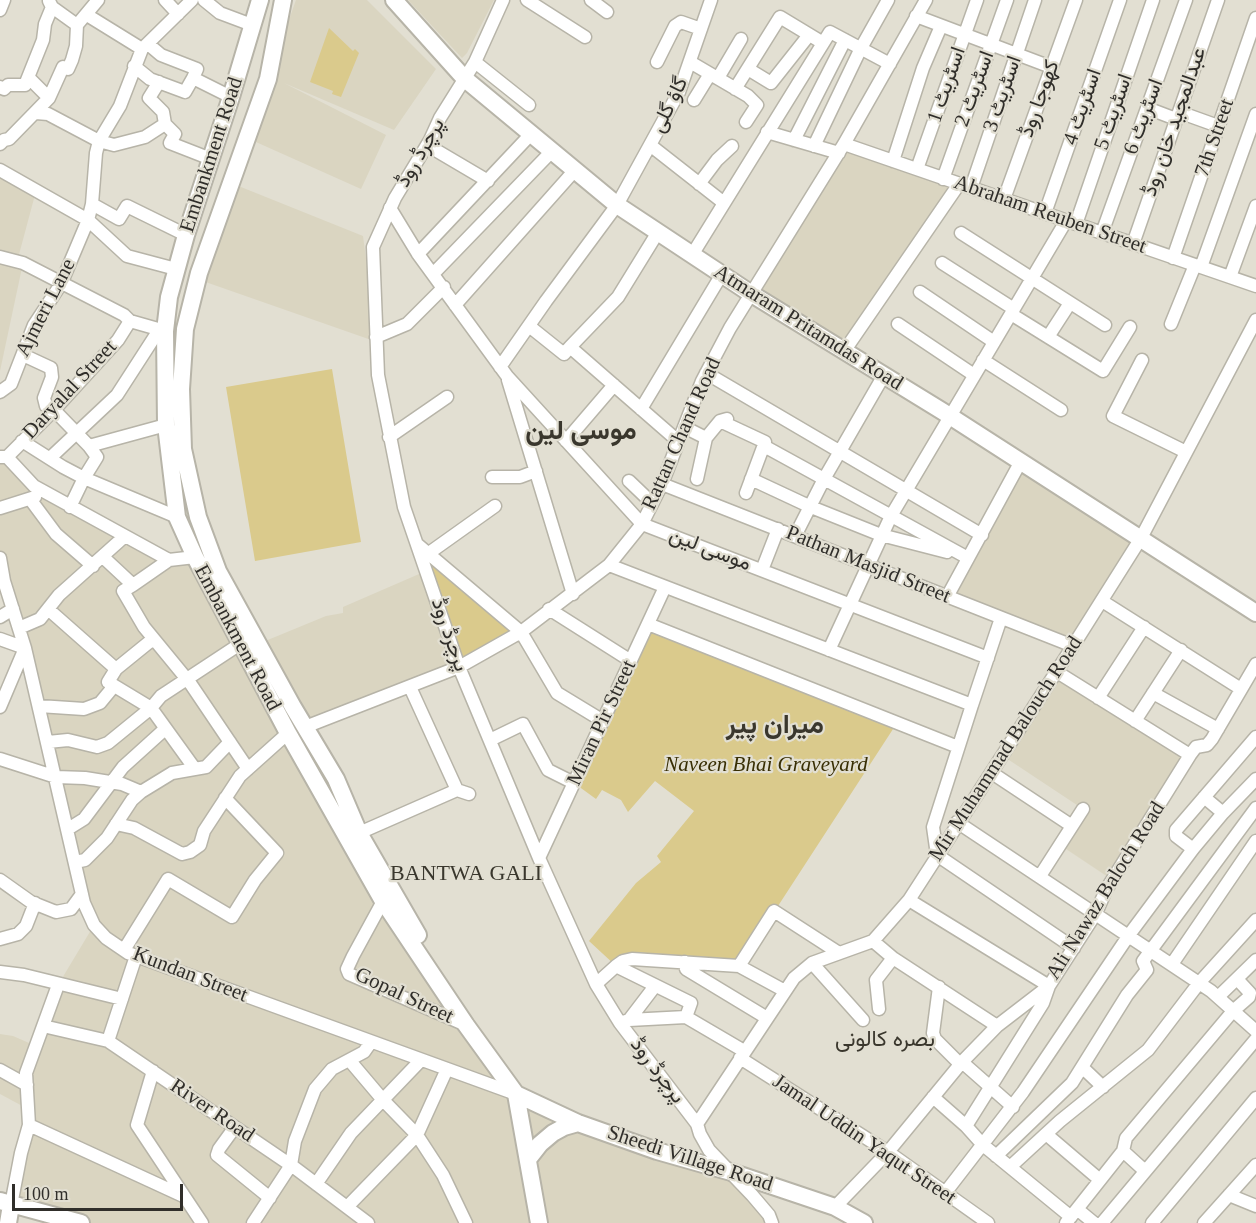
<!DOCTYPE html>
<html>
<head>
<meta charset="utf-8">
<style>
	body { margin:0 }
	#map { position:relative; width:1256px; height:1223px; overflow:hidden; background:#e2dfd2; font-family:"Times New Roman",serif }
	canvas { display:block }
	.scale { position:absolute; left:12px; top:1184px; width:171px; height:27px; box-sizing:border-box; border:3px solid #302e2a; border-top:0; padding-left:8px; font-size:18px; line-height:21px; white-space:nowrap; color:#302e2a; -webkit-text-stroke:4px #e2dfd2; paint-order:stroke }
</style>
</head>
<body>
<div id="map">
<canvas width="1256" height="1223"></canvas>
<div class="scale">100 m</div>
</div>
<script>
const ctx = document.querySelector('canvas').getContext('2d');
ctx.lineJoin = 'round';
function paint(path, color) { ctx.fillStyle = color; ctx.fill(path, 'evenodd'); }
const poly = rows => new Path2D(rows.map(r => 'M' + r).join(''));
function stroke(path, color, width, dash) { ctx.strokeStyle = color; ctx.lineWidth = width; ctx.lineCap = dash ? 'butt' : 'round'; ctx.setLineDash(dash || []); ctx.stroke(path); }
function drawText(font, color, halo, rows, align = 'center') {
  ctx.font = font + ' "Times New Roman",Vazirmatn,serif'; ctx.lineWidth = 4.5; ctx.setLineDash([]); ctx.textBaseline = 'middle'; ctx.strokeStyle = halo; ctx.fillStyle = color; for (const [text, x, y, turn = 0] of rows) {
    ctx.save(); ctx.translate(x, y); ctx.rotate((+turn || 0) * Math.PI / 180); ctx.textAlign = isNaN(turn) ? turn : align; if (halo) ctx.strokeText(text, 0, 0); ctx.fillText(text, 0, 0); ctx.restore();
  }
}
paint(poly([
	[296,0,367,0,436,69,394,130,284,83,386,135,361,189,247,138],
	[408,0,494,0,467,53,462,58],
	[844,144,959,184,845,350,750,293],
	[0,170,36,191,17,262,23,263,0,371],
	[231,183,363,236,377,342,197,279],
	[0,457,34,486,169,560,195,557,288,733,516,1094,539,1223,81,1223,16,1206,28,1109,0,1094,0,1034,13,1036,36,1046,58,985,94,925,0,558],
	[1021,461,1141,538,1073,646,947,597],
	[426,571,459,667,306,729,258,644,326,616,343,613,343,607],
	[1057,672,1190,755,1108,877,1060,845,1083,809,1003,756],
	[521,1099,730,1174,772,1223,542,1223]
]), '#dad5c1');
paint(poly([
	[329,28,353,51,355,49,359,53,341,97,332,94,333,91,310,82],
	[332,369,361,542,255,561,226,387],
	[417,544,510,630,459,667],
	[648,624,895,726,739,966,632,959,616,966,589,941,636,883,661,862,657,856,694,811,655,781,628,812,621,800,602,790,596,799,574,783]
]), '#daca8c');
const minor = poly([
	[165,0,178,14],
	[204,0,220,13,252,25],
	[503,0,475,62,440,118,430,140,395,198,373,247,378,375,404,507,459,667,539,858,596,984,620,1023,697,1124,700,1134,709,1150,752,1195,769,1215,772,1223],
	[527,0,585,37],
	[591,0,607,12],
	[49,1,52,7,77,25],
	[0,10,4,0],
	[87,15,142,49],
	[916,16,1051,67],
	[148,44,161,55,197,69,193,78,231,97],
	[475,62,529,105],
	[657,62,675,26,681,22,701,29],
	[690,62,748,96,757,105,746,122],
	[134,66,150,79,185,92,193,78],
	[748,69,771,83,809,35],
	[29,78,49,98],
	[718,78,741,39],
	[159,82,149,98,163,112,165,124,175,134,170,143,211,159],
	[0,87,4,89,8,85,25,85,43,40,45,24,52,7],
	[735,89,780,17,823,43],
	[694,100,710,74],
	[1147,108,1176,119],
	[1179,112,1218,126],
	[36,113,48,114,99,141,114,145,145,137,165,124],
	[767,132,839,153],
	[794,140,845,40],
	[0,144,4,140,9,139,49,98,63,67,68,69,72,60,76,46,77,25,98,0],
	[844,144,1256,286],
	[427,145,488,181],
	[650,145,724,203],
	[814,146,861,48,888,0],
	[893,161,923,68,941,26],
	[917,169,977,0],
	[0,170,88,220,127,256,176,269],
	[943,179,1007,0],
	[699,184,717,160,732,146],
	[971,188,1035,0],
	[1004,199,1076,0],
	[92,204,119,219,127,206,186,235],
	[390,208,418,254,507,376,642,524,988,658],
	[1045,213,1120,0],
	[1076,224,1153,0],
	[658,232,618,297,570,347,678,441],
	[961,233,1105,325],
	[1102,233,1186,0],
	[1133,244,1218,0],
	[418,254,531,134],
	[692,255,830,32,890,64],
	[0,257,23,263,124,315,130,321,165,331],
	[1173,258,1256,18],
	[942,263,1014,309],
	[1201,267,1256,114],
	[433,274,553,150],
	[1230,277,1256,206],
	[920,292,994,342],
	[455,305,575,170],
	[1011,314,1103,371,1130,327],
	[898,324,974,375],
	[1171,324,1195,265],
	[529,326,564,354,570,347],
	[376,337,407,324,444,287],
	[1048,337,1070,303],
	[845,350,959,184],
	[23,355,51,368,52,377,44,398,46,406,52,411],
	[983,360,1061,410],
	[1142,360,1113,416,1186,452],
	[500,367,546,301,617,205,679,92,711,0],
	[706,373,982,535],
	[508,380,573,594],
	[0,392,11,384,34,325,61,284,88,220,92,204,96,153,99,141,120,106,142,49,192,0],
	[641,409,722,274],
	[54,410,89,446,166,425],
	[720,421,765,442,746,493],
	[684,427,706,438],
	[389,437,447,397],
	[22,441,63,467,84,478,70,507],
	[566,441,614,385],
	[89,446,97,457,84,478,177,517],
	[764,446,968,558],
	[0,457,7,457,34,486,169,560,195,557],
	[7,457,54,410,118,340,130,321],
	[50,458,117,395,159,330],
	[492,477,520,477,536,471],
	[697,479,706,438,720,421,727,419],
	[751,479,811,507,881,535,947,552],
	[629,481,652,503],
	[662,484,1073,646],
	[30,499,56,534,93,566],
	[0,508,35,497],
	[795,536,824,479,884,375],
	[417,544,521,632,557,693,603,721],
	[429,553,495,506],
	[103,557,133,585,169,560],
	[0,558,4,581,25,648,84,903,94,925,106,938,128,953,516,1094],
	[609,565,972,705,933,827,937,855,1074,948],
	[762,570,778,529],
	[133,585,123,591,144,627,190,683,248,769],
	[947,597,1021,461],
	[1102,601,1241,689],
	[48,609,116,669,108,682,151,708,195,769],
	[549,609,631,661],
	[0,617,13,609],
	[648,624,958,747],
	[19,628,40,619,59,595,125,536],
	[0,639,25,648,0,707],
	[829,650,891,516,1066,221],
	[116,669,153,639],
	[1057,672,1190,755],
	[410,687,457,790],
	[1153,693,1218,729],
	[1098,698,1144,627],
	[972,705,1001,618],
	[39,706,84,709,100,703,114,686],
	[1135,721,1181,650],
	[305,727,459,667,521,632,609,565,642,524,662,484,702,381,730,328,844,144,926,0],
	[490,740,523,724,548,770,574,783],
	[48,742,68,740,97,747,108,743,151,708,161,696,240,644],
	[0,759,56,777,85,778,122,784,141,792],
	[992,773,1072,826],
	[1204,797,1223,813],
	[957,822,1211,991,1256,1031],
	[116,824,134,828,182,854,190,852,200,845,204,831,240,776,288,733],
	[68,829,84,819,123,767,165,729],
	[359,833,457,790,469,794],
	[1193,849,1176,836,1176,830,1256,737],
	[539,858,665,587],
	[75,862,85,860,107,838,132,800,141,792,172,773,206,767,230,742],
	[1040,876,1083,809],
	[0,880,31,902,56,912,71,909,82,894],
	[909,900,1049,986,1043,1003,966,1126],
	[383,901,353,956,347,969,349,974,466,1025],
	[0,939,18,934,26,926,35,903],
	[873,941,893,958,997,1026],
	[124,950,168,879,232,917,255,880,277,853,225,798],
	[685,962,686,969,767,1018],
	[812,963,863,1020],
	[1172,964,1256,841],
	[616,966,691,1003,686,1017],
	[739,966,774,911,839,953],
	[0,972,24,975,122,999],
	[596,984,616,966,623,961,632,959,739,966,785,991],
	[939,987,933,1033,935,1039,960,1064],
	[1218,997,1256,960],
	[879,1009,876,980,893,958],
	[629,1020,655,986],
	[620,1023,629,1020,686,1017,744,1051],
	[43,1026,108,1041,295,1168,368,1223],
	[108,1041,136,956],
	[740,1058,888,1152,988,1223],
	[350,1061,383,1100,417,1135,443,1175,466,1223],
	[962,1062,1013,1107],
	[1082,1067,1103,1087],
	[0,1070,27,1085],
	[153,1071,137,1125,202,1223],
	[933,1097,966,1126,983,1145,1071,1217],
	[697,1124,794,978,812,963,873,941,909,900,1073,646,1141,538,1256,320],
	[29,1125,181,1195],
	[235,1127,219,1149,217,1155,270,1198],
	[1046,1134,1100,1180],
	[1123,1151,1145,1171],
	[996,1156,1072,1083,1127,995,1147,970,1143,961,1256,808],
	[1010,1167,1060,1121,1148,1050,1199,983,1256,920],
	[316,1184,351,1133,421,1060],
	[945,1193,1023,1092,1129,935,1193,849,1223,813,1256,779],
	[1229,1195,1256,1206],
	[11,1205,21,1153,29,1125,26,1073,58,985],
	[347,1207,417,1135,447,1069],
	[835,1207,888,1152,962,1062,997,1026,1049,986,1096,913,1106,890,1190,755,1196,747,1207,745,1212,739,1256,664],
	[1077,1209,1094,1223],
	[253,1223,291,1165,295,1141,315,1089,332,1069,364,1052,371,1042],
	[1066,1223,1123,1151,1126,1138,1233,1011,1249,997,1250,993,1237,979],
	[1102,1223,1256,1039],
	[1152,1223,1256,1098],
	[1204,1223,1256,1165]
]);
const major = poly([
	[260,0,231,97,186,235,169,297,165,331,166,425,177,517,195,557,288,733,383,901,466,1025,516,1094,539,1223],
	[283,0,268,79,199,273,185,329,181,389,183,449,198,517,218,571,293,707,336,779,359,833,418,935],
	[394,0,465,79,617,205,750,293,942,411,1256,613],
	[516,1094,578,1123,657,1151,731,1172,835,1207,864,1223],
	[529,1158,540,1144,553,1133,564,1127,578,1123],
	[0,1201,81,1223],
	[8,1223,11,1205]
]);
stroke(minor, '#b7b4a8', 15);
stroke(major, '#b7b4a8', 20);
stroke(minor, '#fff', 12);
stroke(major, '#fff', 16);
drawText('21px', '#302e2a', '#e2dfd2', [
	["اسٹریٹ 1",947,85,-71],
	["اسٹریٹ 2",975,89,-70],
	["اسٹریٹ 3",1003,94,-71],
	["کھوجا روڈ",1040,99,-70],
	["گاؤ گلی",670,105,-64],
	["اسٹریٹ 4",1083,107,-71],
	["اسٹریٹ 5",1114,112,-71],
	["اسٹریٹ 6",1144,117,-70],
	["عبدالمجید خان روڈ",1175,122,-71],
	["7th Street",1215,138,-71],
	["پرچرڈ روڈ",421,153,-60],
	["Embankment Road",212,155,-72],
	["Abraham Reuben Street",1050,215,19],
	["Ajmeri Lane",46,308,-63],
	["Atmaram Pritamdas Road",808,328,32],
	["Daryalal Street",70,390,-47],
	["Rattan Chand Road",682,434,-66],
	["موسی لین",710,550,21],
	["Pathan Masjid Street",868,565,22],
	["پرچرڈ روڈ",449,635,71],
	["Embankment Road",237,638,62],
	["Miran Pir Street",602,723,-65],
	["Mir Muhammad Balouch Road",1006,749,-57],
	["Ali Nawaz Baloch Road",1106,891,-58],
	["Kundan Street",190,975,21],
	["Gopal Street",404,996,25],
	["پرچرڈ روڈ",657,1071,53],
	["River Road",212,1111,34],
	["Jamal Uddin Yaqut Street",864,1140,34],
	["Sheedi Village Road",690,1159,18]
]);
drawText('italic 21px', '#382e03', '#e2dfd2', [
	["Naveen Bhai Graveyard",766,765]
]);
drawText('22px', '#3a372d', '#e2dfd2', [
	["BANTWA GALI",466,874],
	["بصرہ کالونی",885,1040]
]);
drawText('bold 27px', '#3a372d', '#e2dfd2', [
	["موسی لین",581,432],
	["میران پیر",775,726]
]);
</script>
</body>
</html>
